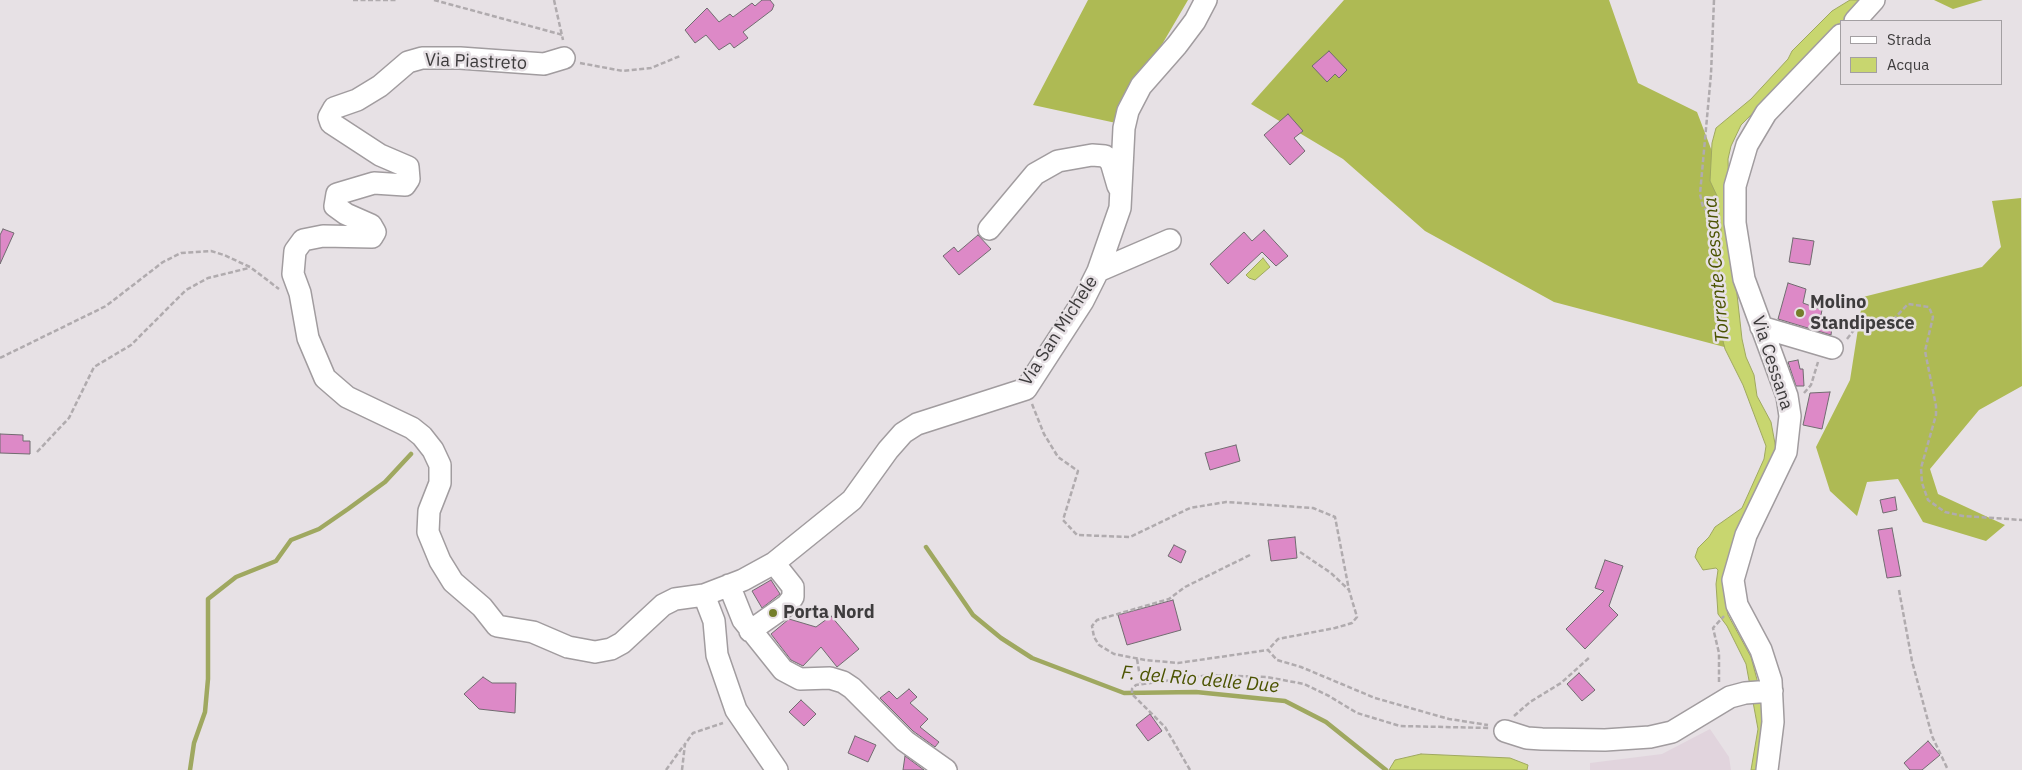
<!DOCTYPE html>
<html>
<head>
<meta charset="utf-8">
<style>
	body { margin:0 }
	#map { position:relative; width:2022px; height:770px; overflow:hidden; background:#e7e1e5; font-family:"IBM Plex Sans",sans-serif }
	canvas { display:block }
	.legend { position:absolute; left:1840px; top:20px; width:162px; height:65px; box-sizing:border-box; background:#e7e1e5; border:1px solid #a39fa2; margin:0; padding:6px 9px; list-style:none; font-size:15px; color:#3e3c3d }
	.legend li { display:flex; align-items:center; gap:10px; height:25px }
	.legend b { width:25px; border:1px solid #a39fa2 }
</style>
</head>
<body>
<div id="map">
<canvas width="2022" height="770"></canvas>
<ul class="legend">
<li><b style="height:6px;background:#fff"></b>Strada</li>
<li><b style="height:14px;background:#c8d66f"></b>Acqua</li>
</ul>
</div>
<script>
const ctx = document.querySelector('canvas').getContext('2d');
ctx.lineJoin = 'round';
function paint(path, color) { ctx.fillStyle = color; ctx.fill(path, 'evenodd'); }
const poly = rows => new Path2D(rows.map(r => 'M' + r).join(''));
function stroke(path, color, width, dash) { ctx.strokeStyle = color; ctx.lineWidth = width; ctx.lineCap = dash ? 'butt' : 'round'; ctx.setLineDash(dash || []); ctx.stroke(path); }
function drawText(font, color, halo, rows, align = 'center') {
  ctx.font = font + ' "IBM Plex Sans",sans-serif'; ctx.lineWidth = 5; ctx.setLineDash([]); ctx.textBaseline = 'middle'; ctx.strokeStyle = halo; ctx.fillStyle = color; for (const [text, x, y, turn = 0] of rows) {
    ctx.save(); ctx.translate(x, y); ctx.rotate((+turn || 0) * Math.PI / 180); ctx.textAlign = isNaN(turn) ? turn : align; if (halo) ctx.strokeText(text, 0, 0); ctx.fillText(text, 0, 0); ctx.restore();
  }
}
paint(poly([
	[1710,729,1729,757,1731,770,1590,770,1590,763,1662,754]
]), '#e1d4dd');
paint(poly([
	[1088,0,1188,0,1116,123,1033,105],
	[1344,0,1609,0,1638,83,1697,112,1721,175,1732,349,1554,302,1425,231,1343,159,1251,104],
	[1934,0,1983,0,1953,9],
	[2021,198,2022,386,1979,410,1930,469,1938,494,2005,525,1986,541,1923,522,1898,479,1867,482,1857,516,1830,491,1816,447,1850,380,1863,297,1982,267,2001,247,1992,201]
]), '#aeba54');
const water = poly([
	[1850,0,1865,0,1844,21,1841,21,1841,24,1741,125,1731,146,1728,159,1730,232,1742,339,1746,357,1754,375,1757,396,1771,422,1776,449,1727,569,1723,587,1728,615,1751,657,1764,706,1760,770,1751,770,1758,729,1746,664,1727,626,1718,614,1716,584,1718,570,1716,568,1703,570,1695,557,1698,548,1709,537,1715,527,1742,508,1764,459,1766,446,1743,385,1725,349,1721,333,1722,298,1718,255,1721,230,1717,196,1710,181,1712,143,1716,128,1751,99,1788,59,1792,51,1832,11,1850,0],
	[1263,258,1270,267,1255,280,1249,278,1246,275,1263,258],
	[1421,754,1510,758,1528,765,1527,770,1389,770,1395,760,1421,754]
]);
paint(water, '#c8d66f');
stroke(water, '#9fa860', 1);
stroke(poly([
	[926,547,973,615,1001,638,1032,658,1124,693,1196,692,1285,701,1326,722,1386,770],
	[190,770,194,743,205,712,208,679,208,599,236,577,276,561,291,540,319,529,348,509,385,482,411,454]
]), '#9fa860', 4.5);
const building = poly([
	[762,0,770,0,774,5,772,10,743,32,748,38,734,48,730,43,719,50,706,35,695,43,685,30,707,8,719,22,730,14,733,17,752,3,755,6,762,0],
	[1329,51,1347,70,1339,78,1335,74,1327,82,1312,66,1329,51],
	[1288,114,1303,131,1294,138,1305,151,1290,165,1264,135,1288,114],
	[3,229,14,233,0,264,0,235,3,229],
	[1264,230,1288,256,1276,266,1262,252,1228,284,1210,264,1244,232,1252,241,1264,230],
	[978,235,991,249,959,275,943,256,954,247,958,252,978,235],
	[1793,238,1814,241,1810,265,1789,262,1793,238],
	[1788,283,1806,289,1803,303,1822,310,1821,315,1833,319,1831,335,1778,319,1788,283],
	[1798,360,1800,369,1803,369,1804,386,1796,386,1788,362,1798,360],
	[1830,392,1822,429,1803,425,1810,393,1830,392],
	[0,434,23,435,23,441,30,441,30,454,0,453,0,434],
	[1236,445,1240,461,1210,470,1205,453,1236,445],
	[1895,497,1897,510,1883,513,1880,500,1895,497],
	[1892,528,1901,576,1887,578,1878,530,1892,528],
	[1295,537,1297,558,1271,561,1268,540,1295,537],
	[1174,545,1186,551,1181,563,1168,556,1174,545],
	[1605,560,1623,566,1609,606,1618,615,1585,649,1566,629,1604,591,1595,588,1605,560],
	[771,580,780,594,762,608,752,591,771,580],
	[1173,600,1181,630,1127,645,1118,615,1173,600],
	[831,616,859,649,837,667,821,647,803,666,791,660,771,634,789,619,816,627,831,616],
	[1579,673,1595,690,1582,701,1567,684,1579,673],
	[483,677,492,683,516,683,515,713,479,709,464,694,483,677],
	[909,689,917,697,910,703,928,719,920,727,939,742,935,747,913,731,880,698,889,691,897,699,909,689],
	[801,700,816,714,804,726,789,712,801,700],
	[1150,714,1162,731,1148,741,1136,725,1150,714],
	[855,736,876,745,868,762,848,753,855,736],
	[1928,741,1940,755,1922,770,1910,770,1904,763,1928,741],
	[905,756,924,770,903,770,905,756]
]);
paint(building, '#dd89c7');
stroke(building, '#716c70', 1);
const minor = poly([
	[1855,21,1874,0],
	[564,58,544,64,460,58,422,58,408,62,380,86,357,100,334,108,329,117,331,123,380,155,408,167,409,179,405,185,374,183,337,194,335,206,346,214,371,225,375,232,372,237,323,236,303,240,295,251,293,274,300,293,308,338,325,378,347,397,412,428,422,436,433,450,440,465,440,483,429,511,428,532,440,561,453,582,482,607,497,626,533,632,568,647,595,652,611,649,622,643,663,605,675,599,704,595,743,580,774,563,852,500,888,450,903,433,917,424,1026,389,1083,301,1098,271,1120,208,1124,128,1128,111,1141,86,1177,45,1195,21,1206,0],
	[989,229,1035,174,1058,161,1092,155,1105,156,1111,162,1118,186],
	[1098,271,1170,240],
	[1761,327,1832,348],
	[729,585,743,620,783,670,800,679,830,678,843,682,852,688,905,741,946,770],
	[704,595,714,621,717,655,736,710,777,770],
	[750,631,787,605,793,597,793,587,774,563],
	[1505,731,1527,738,1542,739,1605,740,1650,737,1672,732,1730,697,1745,693,1772,691],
	[1767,770,1773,722,1771,681,1761,650,1737,605,1733,580,1746,535,1786,452,1790,416,1787,396,1744,279,1735,223,1735,186,1747,145,1766,113,1841,35]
]);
stroke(minor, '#a19c9f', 24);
stroke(poly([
	[353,0,396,0],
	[434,0,563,35],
	[554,0,563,40],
	[1714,0,1711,74,1700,194,1703,207,1706,210,1718,213],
	[580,63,623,71,651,68,680,56],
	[1847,339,1854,330,1867,326,1880,326,1891,322,1908,304,1929,307,1933,317,1925,351,1936,406,1936,415,1921,468,1922,483,1928,500,1945,512,1963,516,2022,520],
	[0,358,106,306,163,262,181,253,211,251,224,255,250,267,279,289],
	[1804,393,1811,385,1818,362],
	[1032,404,1044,434,1058,457,1078,471,1063,520,1077,535,1130,537,1190,508,1226,502,1313,508,1335,517,1349,590],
	[37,452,69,418,94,367,131,345,186,290,208,278,249,268],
	[1300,552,1331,573,1349,590,1357,617,1352,623,1335,628,1278,639,1268,650,1277,660,1301,667,1375,698,1449,719,1488,725],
	[1250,555,1185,587,1169,599,1097,620,1092,626,1094,637,1099,645,1114,654,1145,660,1178,663,1268,650],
	[1899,590,1912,661,1932,736,1948,770],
	[1137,659,1141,683],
	[1719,682,1719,653,1713,628,1724,616],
	[1514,716,1530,702,1561,683,1590,657],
	[666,770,684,745],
	[682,770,685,744,693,733,723,723],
	[1190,770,1165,727,1132,694,1132,689,1136,685,1209,675,1267,677,1304,684,1329,696,1357,713,1400,726,1490,728]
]), '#b0abae', 2.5, [5, 2.5]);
stroke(minor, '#fff', 21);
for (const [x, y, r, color] of [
	[1800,313,5,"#747e2a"],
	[773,613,5,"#747e2a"]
]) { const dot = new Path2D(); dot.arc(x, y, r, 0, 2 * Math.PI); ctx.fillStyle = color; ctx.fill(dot); stroke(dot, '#e7e1e5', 2); }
drawText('18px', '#3e3c3d', '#e7e1e5', [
	["Via Piastreto",476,62,2],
	["Via San Michele",1059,331,-57],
	["Via Cessana",1772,363,72]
]);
drawText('bold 18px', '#3e3c3d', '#e7e1e5', [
	["Molino",1810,303],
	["Standipesce",1810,324],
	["Porta Nord",783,613]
], 'left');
drawText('italic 19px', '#4b5301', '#e7e1e5', [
	["Torrente Cessana",1717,270,-95],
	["F. del Rio delle Due",1200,680,5]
]);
</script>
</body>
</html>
